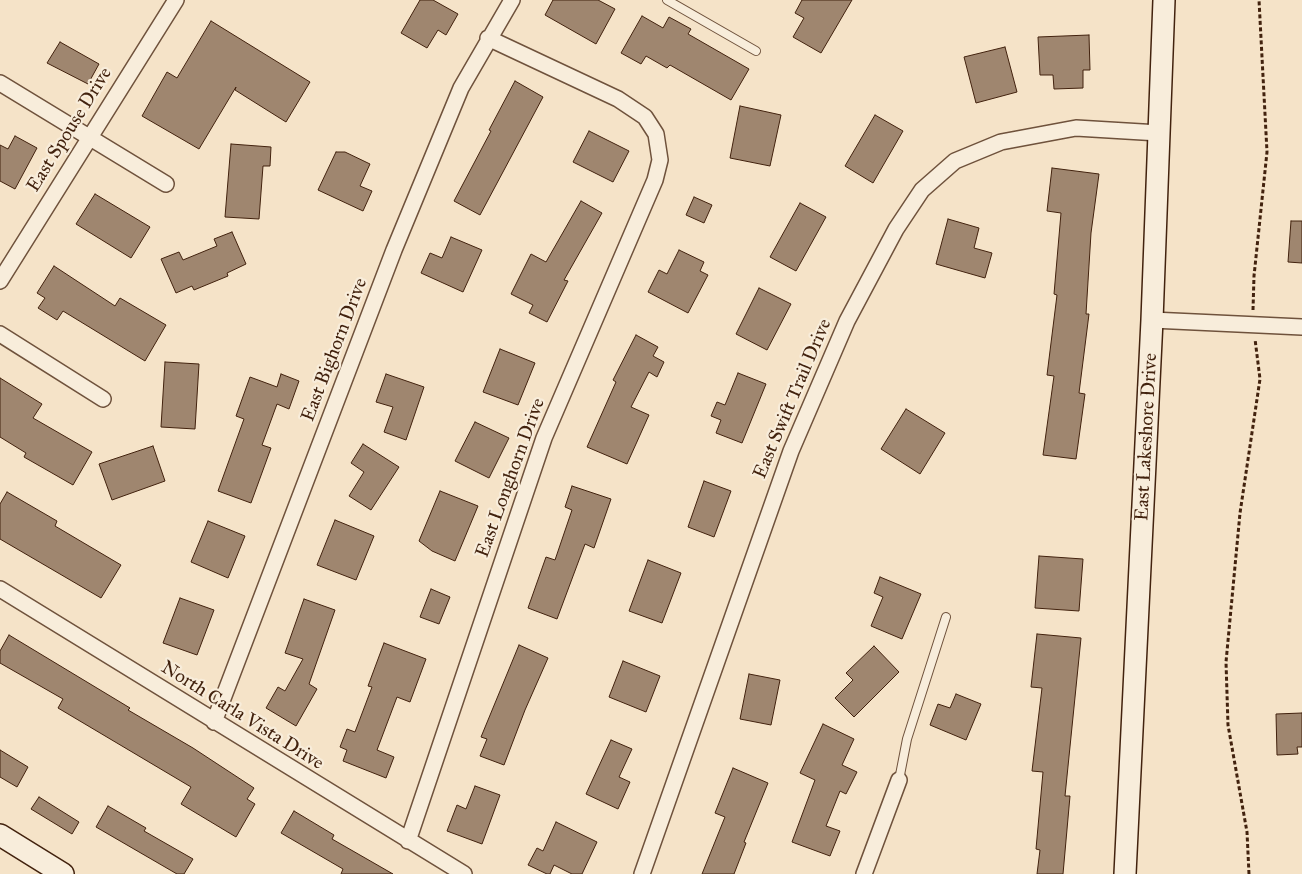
<!DOCTYPE html>
<html>
<head>
<meta charset="utf-8">
<style>
	body { margin:0 }
	canvas { display:block; background:#f5e3c8 }
</style>
</head>
<body>
<canvas width="1302" height="874"></canvas>
<script>
const ctx = document.querySelector('canvas').getContext('2d');
ctx.lineJoin = 'round';
function paint(path, color) { ctx.fillStyle = color; ctx.fill(path, 'evenodd'); }
const poly = rows => new Path2D(rows.map(r => 'M' + r).join(''));
function stroke(path, color, width, dash) { ctx.strokeStyle = color; ctx.lineWidth = width; ctx.lineCap = dash ? 'butt' : 'round'; ctx.setLineDash(dash || []); ctx.stroke(path); }
function drawText(font, color, halo, rows, align = 'center') {
  ctx.font = font + ' "IM FELL Great Primer",serif'; ctx.lineWidth = 4.5; ctx.setLineDash([]); ctx.textBaseline = 'middle'; ctx.strokeStyle = halo; ctx.fillStyle = color; for (const [text, x, y, turn = 0] of rows) {
    ctx.save(); ctx.translate(x, y); ctx.rotate((+turn || 0) * Math.PI / 180); ctx.textAlign = isNaN(turn) ? turn : align; if (halo) ctx.strokeText(text, 0, 0); ctx.fillText(text, 0, 0); ctx.restore();
  }
}
const building = poly([
	[420,0,433,0,458,14,446,35,438,30,427,48,401,33,420,0],
	[553,0,598,0,615,9,596,44,545,15,553,0],
	[802,0,852,0,821,53,793,37,804,18,795,13,802,0],
	[642,16,663,28,669,17,691,29,688,34,749,69,731,100,670,65,667,68,646,56,641,64,621,53,642,16],
	[211,21,310,82,286,122,235,90,236,87,199,149,142,116,167,72,177,78,211,21],
	[1089,35,1090,70,1083,70,1083,88,1054,89,1053,75,1040,75,1038,37,1089,35],
	[60,42,99,64,88,84,47,63,60,42],
	[1005,47,1017,92,976,103,964,57,1005,47],
	[515,81,543,97,480,215,454,201,491,131,489,130,515,81],
	[740,106,781,115,770,166,730,158,740,106],
	[875,115,903,131,873,183,845,166,875,115],
	[589,131,629,151,613,182,573,162,589,131],
	[15,136,37,148,15,189,0,181,0,145,8,149,15,136],
	[231,144,271,147,270,166,263,166,259,219,225,217,231,144],
	[336,152,345,152,370,164,360,186,372,191,363,211,318,190,336,152],
	[1052,168,1099,174,1091,233,1086,314,1089,314,1079,393,1085,394,1076,459,1043,455,1054,376,1047,375,1057,295,1054,294,1061,213,1047,211,1052,168],
	[95,194,150,227,131,258,76,224,95,194],
	[694,197,712,205,704,223,686,215,694,197],
	[581,201,602,213,564,280,568,281,547,322,529,313,533,305,511,294,531,254,546,262,581,201],
	[800,203,826,217,796,271,770,257,800,203],
	[948,219,979,228,974,248,992,253,985,278,936,264,948,219],
	[1291,221,1302,221,1302,263,1288,262,1291,221],
	[232,232,246,264,227,273,228,276,194,290,192,286,176,293,161,259,179,252,183,260,217,246,214,239,232,232],
	[451,237,482,250,463,292,421,273,430,253,442,258,451,237],
	[679,250,704,262,700,271,708,275,688,313,648,292,659,270,667,274,679,250],
	[54,266,115,306,120,298,166,325,145,361,63,311,57,320,38,308,45,298,37,293,54,266],
	[759,288,791,304,767,350,736,334,759,288],
	[636,335,658,347,653,356,664,362,657,377,649,372,631,407,649,415,627,464,587,447,616,382,613,380,636,335],
	[500,349,535,363,518,405,483,392,500,349],
	[165,362,199,364,195,429,161,427,165,362],
	[738,373,766,384,742,443,716,433,721,420,711,416,717,402,725,405,738,373],
	[281,374,299,381,289,409,277,404,262,445,271,448,251,503,218,491,244,419,236,416,250,377,277,387,281,374],
	[386,374,424,387,406,440,384,432,393,407,376,402,386,374],
	[0,378,42,404,33,418,92,452,73,485,24,457,26,453,0,437,0,378],
	[906,409,945,433,920,474,881,449,906,409],
	[475,422,509,438,489,478,455,461,475,422],
	[363,444,399,467,371,510,349,496,364,472,351,463,363,444],
	[153,446,165,481,112,500,99,464,153,446],
	[704,481,731,491,714,537,688,527,704,481],
	[572,486,611,499,594,548,585,544,557,619,528,608,546,557,555,560,572,510,565,507,572,486],
	[440,491,478,506,455,561,432,551,419,541,440,491],
	[7,492,57,521,55,526,121,565,101,598,0,539,0,504,7,492],
	[335,520,374,536,356,580,317,565,335,520],
	[208,521,245,536,228,578,191,562,208,521],
	[1039,556,1083,559,1079,611,1035,608,1039,556],
	[648,560,681,573,662,623,629,611,648,560],
	[880,577,921,594,902,639,871,626,883,597,874,593,880,577],
	[431,589,450,597,439,624,420,617,431,589],
	[180,598,214,610,197,655,163,643,180,598],
	[304,599,335,610,309,684,317,689,296,726,266,708,278,687,285,691,303,659,285,653,304,599],
	[1037,634,1081,638,1065,796,1070,796,1063,874,1037,874,1040,850,1036,849,1043,772,1032,771,1042,688,1031,687,1037,634],
	[9,635,130,708,128,710,193,748,254,788,247,799,255,804,236,837,181,804,191,787,58,708,63,699,0,663,0,651,9,635],
	[384,643,426,659,410,702,397,697,377,750,394,757,386,778,343,761,347,750,340,747,347,729,355,732,372,687,368,686,384,643],
	[519,645,548,658,525,710,504,765,480,756,487,739,481,737,519,645],
	[874,646,899,672,854,717,835,698,853,680,846,673,874,646],
	[623,661,660,676,646,712,609,697,623,661],
	[749,674,780,680,771,725,740,719,749,674],
	[956,694,981,704,966,740,930,725,938,704,950,708,956,694],
	[1302,713,1302,747,1297,747,1298,754,1277,755,1276,714,1302,713],
	[823,724,854,739,842,765,857,772,846,794,840,791,826,826,840,831,830,856,792,842,815,780,800,773,823,724],
	[611,740,632,749,619,777,630,782,618,809,586,794,611,740],
	[0,750,28,767,17,787,0,777,0,750],
	[733,768,768,783,744,842,746,843,734,874,702,874,725,817,715,813,733,768],
	[475,786,500,795,482,844,447,831,457,805,466,809,475,786],
	[39,797,79,822,72,834,31,809,39,797],
	[108,806,146,828,144,831,193,859,184,874,177,874,96,827,108,806],
	[294,811,334,835,332,839,393,874,341,874,343,869,281,833,294,811],
	[556,822,597,842,582,874,572,874,554,865,550,874,547,874,528,865,537,848,543,851,556,822]
]);
paint(building, '#9f866f');
stroke(building, '#42220e', 1);
const lane = poly([
	[667,0,756,51],
	[899,780,907,739,946,617]
]);
const street = poly([
	[0,83,166,184],
	[0,281,176,0],
	[1152,320,1302,327],
	[0,334,103,399],
	[0,589,464,874],
	[214,722,394,250,461,88,512,0],
	[408,841,544,438,655,180,660,160,656,134,645,117,618,99,488,38],
	[642,874,791,451,847,321,896,229,922,190,955,161,1001,142,1076,128,1159,133],
	[864,874,899,780]
]);
const secondary = poly([
	[0,835,63,874],
	[1125,874,1152,320,1164,0]
]);
stroke(lane, '#6f523c', 10);
stroke(street, '#6f523c', 18);
stroke(secondary, '#42220e', 24);
stroke(poly([
	[1253,310,1254,276,1267,152,1259,0],
	[1249,874,1247,832,1228,725,1226,662,1240,513,1260,379,1255,339]
]), '#42220e', 3, [4, 2.5]);
stroke(lane, '#f8eddb', 8);
stroke(street, '#f8eddb', 15);
stroke(secondary, '#f8eddb', 21);
drawText('19px', '#42220e', '#f8eddb', [
	["East Spouse Drive",70,130,-58],
	["East Bighorn Drive",335,350,-69],
	["East Swift Trail Drive",793,399,-67],
	["East Lakeshore Drive",1147,437,-87],
	["East Longhorn Drive",511,478,-70],
	["North Carla Vista Drive",242,716,32]
]);
</script>
</body>
</html>
